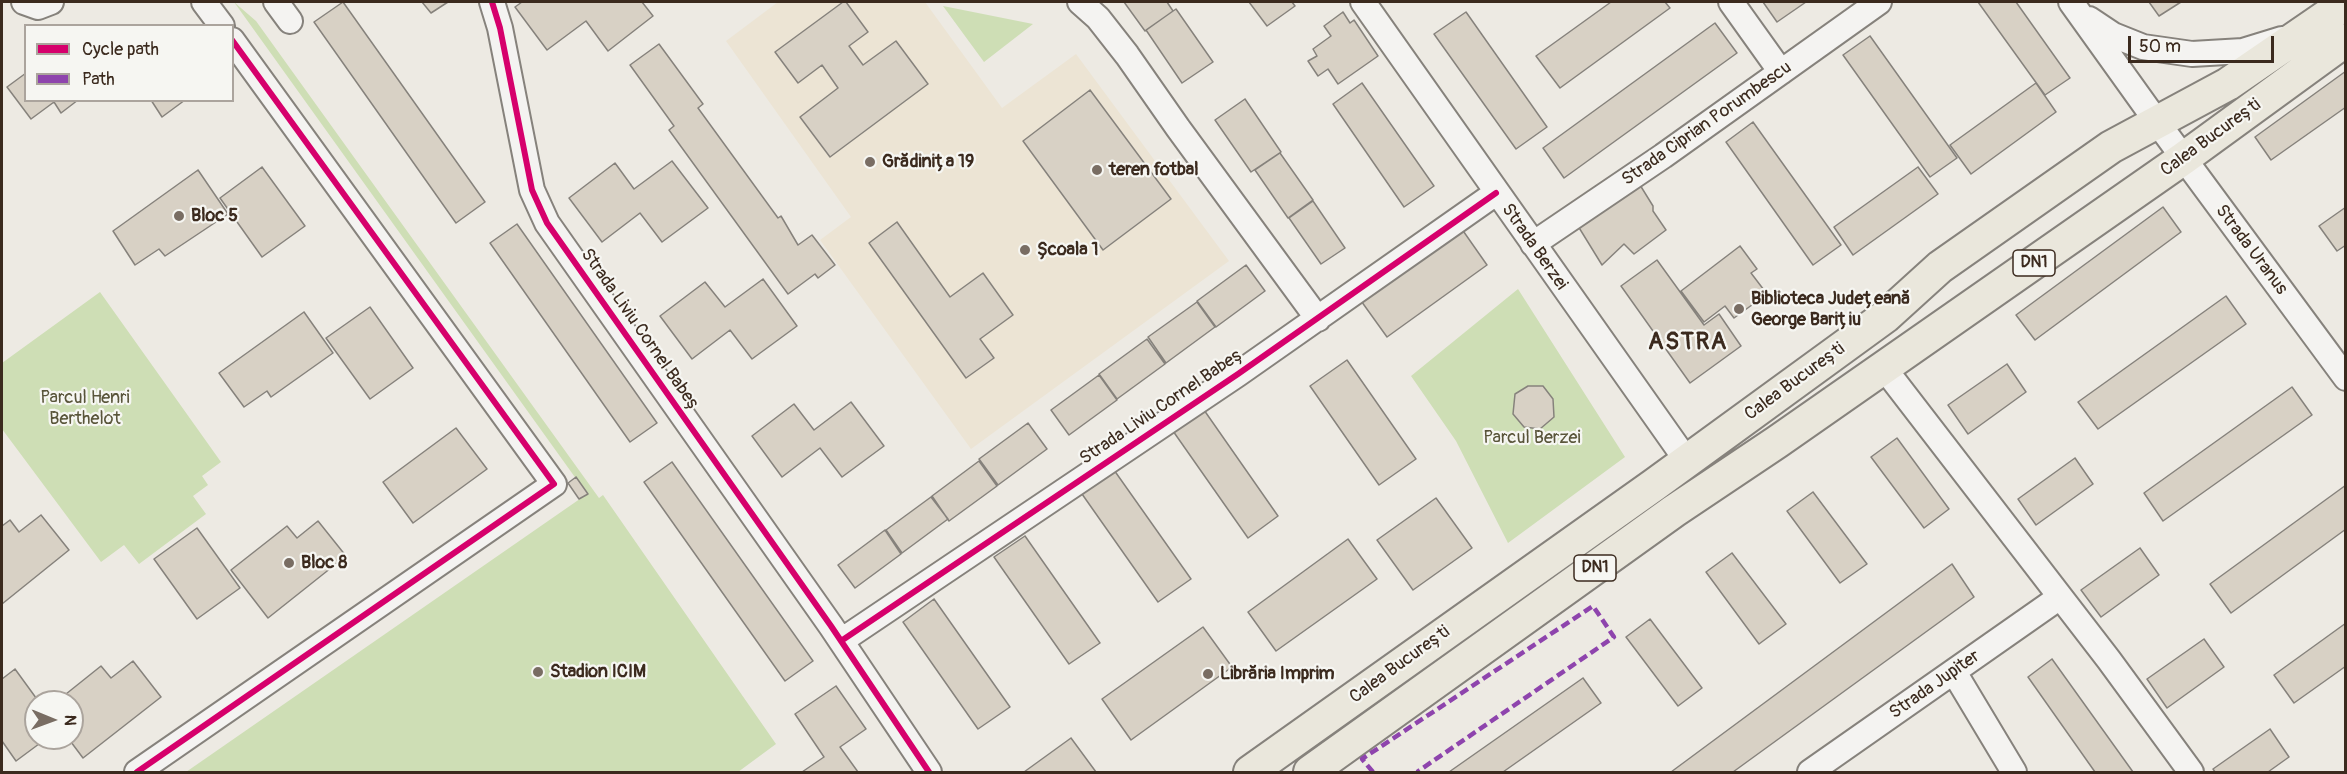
<!DOCTYPE html>
<html>
<head>
<meta charset="utf-8">
<style>
	body { margin:0 }
	#map { position:relative; width:2347px; height:774px; overflow:hidden; background:#edeae3; font-family:Pangolin,sans-serif }
	canvas { display:block }
	.frame { position:absolute; inset:0; border:3px solid #3b2a1e; pointer-events:none }
	.legend { position:absolute; left:24px; top:24px; width:210px; height:78px; box-sizing:border-box; background:#f6f6f2; border:2px solid #aba49d; margin:0; padding:8px 10px; list-style:none; font-size:18px; color:#3b2a1e }
	.legend li { display:flex; align-items:center; gap:12px; height:30px }
	.legend b { width:30px; border:2px solid #aba49d }
	.north { position:absolute; left:24px; top:690px; width:60px; height:60px; box-sizing:border-box; background:#f6f6f2; border:2px solid #aba49d; border-radius:50%; rotate:91deg; font-size:16px; font-weight:700; line-height:24px; text-align:center; color:#3b2a1e }
	.north::after { content:''; display:block; margin:auto; width:21px; height:27px; background:#796d63; clip-path:polygon(50% 0,100% 100%,50% 72%,0 100%) }
	.scale { position:absolute; left:2128px; top:36px; width:146px; height:27px; box-sizing:border-box; border:3px solid #3b2a1e; border-top:0; padding-left:8px; font-size:18px; line-height:21px; white-space:nowrap; color:#3b2a1e; -webkit-text-stroke:4px #f6f6f2; paint-order:stroke }
</style>
</head>
<body>
<div id="map">
<canvas width="2347" height="774"></canvas>
<div class="frame"></div>
<ul class="legend">
<li><b style="height:8px;background:#d6006c"></b>Cycle path</li>
<li><b style="height:8px;background:#8e44ad"></b>Path</li>
</ul>
<div class="north">N</div>
<div class="scale">50 m</div>
</div>
<script>
const ctx = document.querySelector('canvas').getContext('2d');
ctx.lineJoin = 'round';
function paint(path, color) { ctx.fillStyle = color; ctx.fill(path, 'evenodd'); }
const poly = rows => new Path2D(rows.map(r => 'M' + r).join(''));
function stroke(path, color, width, dash) { ctx.strokeStyle = color; ctx.lineWidth = width; ctx.lineCap = dash ? 'butt' : 'round'; ctx.setLineDash(dash || []); ctx.stroke(path); }
function drawText(font, color, halo, rows, align = 'center') {
  ctx.font = font + ' Pangolin,sans-serif'; ctx.lineWidth = 4.5; ctx.setLineDash([]); ctx.textBaseline = 'middle'; ctx.strokeStyle = halo; ctx.fillStyle = color; for (const [text, x, y, turn = 0] of rows) {
    ctx.save(); ctx.translate(x, y); ctx.rotate((+turn || 0) * Math.PI / 180); ctx.textAlign = isNaN(turn) ? turn : align; if (halo) ctx.strokeText(text, 0, 0); ctx.fillText(text, 0, 0); ctx.restore();
  }
}
paint(poly([
	[778,2,925,2,1002,108,1076,54,1229,261,971,449,820,240,851,217,726,41]
]), '#ece4d4');
paint(poly([
	[234,2,256,21,599,498,603,495,776,744,738,772,186,772,587,494],
	[943,6,1033,24,984,62],
	[1518,289,1625,457,1508,543,1456,441,1411,376],
	[100,292,221,462,202,476,208,485,193,496,206,514,139,564,124,545,101,562,2,429,2,363]
]), '#cedeb5');
const building = poly([
	[343,2,485,202,456,223,314,22,343,2],
	[422,2,448,2,431,13,422,2],
	[522,2,642,2,653,16,608,51,586,21,547,50,515,7,522,2],
	[843,2,846,2,868,32,849,46,863,65,896,41,928,84,830,157,800,117,838,88,822,65,798,83,775,52,843,2],
	[1124,2,1167,2,1173,11,1145,31,1124,2],
	[1249,2,1292,2,1295,6,1267,26,1249,2],
	[1611,2,1665,2,1670,8,1560,88,1536,56,1611,2],
	[1763,2,1806,2,1777,22,1763,2],
	[1978,2,2016,2,2070,78,2045,95,1978,2],
	[2149,2,2181,2,2159,16,2149,2],
	[1176,9,1213,62,1182,83,1146,30,1176,9],
	[1343,12,1350,23,1354,20,1378,56,1338,84,1328,69,1318,76,1308,61,1317,56,1313,49,1331,36,1324,26,1343,12],
	[1466,12,1547,127,1516,149,1434,34,1466,12],
	[1715,23,1737,53,1564,178,1543,148,1715,23],
	[1870,36,1957,158,1930,177,1843,55,1870,36],
	[659,44,703,104,698,108,778,218,781,216,798,245,812,235,835,265,818,278,815,274,788,294,669,130,674,126,630,65,659,44],
	[2346,71,2346,107,2271,160,2255,137,2346,71],
	[26,73,26,100,78,100,61,113,54,102,31,119,7,87,26,73],
	[1362,83,1434,186,1404,207,1333,104,1362,83],
	[2036,83,2056,112,1971,174,1950,145,2036,83],
	[1090,90,1171,199,1103,250,1023,141,1090,90],
	[1245,99,1281,152,1251,172,1215,120,1245,99],
	[151,100,185,100,162,117,151,100],
	[1753,122,1841,245,1813,265,1726,142,1753,122],
	[1280,153,1313,200,1288,218,1255,170,1280,153],
	[672,161,708,208,662,242,640,213,602,242,569,198,615,163,634,189,672,161],
	[262,167,305,226,262,257,220,198,262,167],
	[1918,167,1938,194,1853,255,1834,227,1918,167],
	[198,170,228,214,165,256,159,249,135,265,113,231,198,170],
	[1640,185,1653,206,1653,211,1666,230,1634,254,1624,244,1602,265,1578,226,1640,185],
	[1313,201,1345,248,1321,264,1289,218,1313,201],
	[2163,207,2181,232,2035,340,2016,315,2163,207],
	[2346,207,2346,245,2337,251,2319,226,2346,207],
	[897,222,950,297,983,273,1013,315,980,339,994,358,966,378,869,243,897,222],
	[517,224,657,423,630,442,490,243,517,224],
	[1459,225,1487,265,1387,337,1359,298,1459,225],
	[1740,246,1757,269,1751,273,1767,294,1734,318,1725,306,1704,322,1681,291,1740,246],
	[1657,260,1704,325,1719,314,1741,346,1690,383,1621,286,1657,260],
	[1246,265,1265,291,1216,327,1197,301,1246,265],
	[763,279,797,326,752,359,730,330,692,359,660,316,705,282,725,307,763,279],
	[2226,296,2246,324,2098,429,2078,402,2226,296],
	[1197,302,1215,327,1166,363,1148,337,1197,302],
	[370,307,413,368,370,399,326,338,370,307],
	[304,312,333,353,271,397,267,391,244,407,219,373,304,312],
	[1147,339,1165,364,1117,399,1099,374,1147,339],
	[1347,360,1416,459,1379,485,1310,386,1347,360],
	[2007,364,2026,392,1968,434,1948,405,2007,364],
	[1099,375,1117,400,1069,435,1051,410,1099,375],
	[1528,386,1543,386,1553,399,1554,417,1540,429,1524,427,1513,414,1515,394,1528,386],
	[2292,387,2312,415,2163,521,2144,493,2292,387],
	[851,402,884,446,842,477,820,448,782,477,752,436,794,404,814,430,851,402],
	[1204,410,1278,516,1248,538,1173,431,1204,410],
	[1028,423,1047,449,998,485,979,459,1028,423],
	[456,428,487,469,413,523,383,482,456,428],
	[1897,438,1949,509,1924,528,1871,457,1897,438],
	[2075,458,2093,484,2036,525,2018,499,2075,458],
	[979,461,997,486,949,521,932,496,979,461],
	[672,462,813,661,785,681,644,482,672,462],
	[1114,470,1191,579,1158,602,1082,494,1114,470],
	[576,477,588,494,579,499,568,483,576,477],
	[2346,485,2346,529,2231,613,2210,584,2346,485],
	[1813,492,1867,564,1840,583,1787,511,1813,492],
	[931,497,948,519,902,553,886,530,931,497],
	[1436,498,1472,548,1413,590,1377,540,1436,498],
	[41,515,69,550,2,604,2,526,10,520,19,532,41,515],
	[318,521,346,556,268,618,231,570,287,526,297,538,318,521],
	[197,528,240,588,197,619,154,559,197,528],
	[885,530,901,554,855,588,838,565,885,530],
	[1025,536,1100,643,1069,664,994,557,1025,536],
	[1348,539,1377,579,1276,651,1248,612,1348,539],
	[2140,548,2159,575,2101,617,2081,590,2140,548],
	[1732,553,1786,624,1759,644,1706,572,1732,553],
	[1952,564,1974,597,1733,772,1671,772,1952,564],
	[934,599,1010,707,978,729,903,622,934,599],
	[1650,619,1702,688,1678,706,1626,637,1650,619],
	[2346,623,2346,666,2294,703,2274,675,2346,623],
	[1203,627,1232,667,1131,740,1102,699,1203,627],
	[2204,639,2224,667,2167,708,2147,679,2204,639],
	[2052,659,2133,772,2095,772,2028,677,2052,659],
	[133,661,161,697,83,758,68,738,72,738,72,702,56,702,101,666,111,678,133,661],
	[15,669,39,702,36,702,36,738,47,738,16,761,2,741,2,679,15,669],
	[1583,678,1601,703,1503,772,1449,772,1583,678],
	[836,686,866,729,840,747,858,772,802,772,824,757,795,714,836,686],
	[2270,729,2289,757,2268,772,2215,772,2213,769,2270,729],
	[1071,738,1096,772,1024,772,1071,738]
]);
paint(building, '#d8d1c5');
stroke(building, '#86827c', 1.5);
const minor = poly([
	[24,2,38,7,51,2],
	[204,2,222,26],
	[276,2,290,21],
	[492,2,500,28,532,190,547,223,831,626,929,772],
	[1080,2,1098,18,1127,55,1178,128,1318,319],
	[1363,2,1687,461],
	[1731,2,1781,72],
	[2071,2,2157,122,2346,378],
	[2089,19,2113,35,2143,47,2192,54,2243,51,2282,39],
	[1533,244,1663,156,1879,2],
	[1884,368,2109,660,2191,772],
	[841,641,1238,374,1496,193],
	[1954,672,2014,772],
	[137,772,554,484,232,40],
	[1810,772,2060,597]
]);
const major = poly([
	[1250,772,1654,485,1886,316,1940,267,2111,147,2228,84,2346,3],
	[1310,772,1674,511,1777,442,2184,158,2346,40]
]);
stroke(minor, '#86827c', 28);
stroke(major, '#86827c', 36);
stroke(minor, '#f4f3f1', 24);
stroke(major, '#eae7dc', 32);
stroke(poly([
	[1373,772,1362,759,1593,606,1614,637,1417,772]
]), '#8e44ad', 4.5, [9, 4.5]);
stroke(poly([
	[492,2,500,28,532,190,547,223,831,626,929,772],
	[841,641,1238,374,1496,193],
	[137,772,554,484,232,40]
]), '#d6006c', 6);
for (const [x, y, r, color] of [
	[870,162,6,"#796d63"],
	[1097,170,6,"#796d63"],
	[179,216,6,"#796d63"],
	[1025,250,6,"#796d63"],
	[1739,309,6,"#796d63"],
	[289,563,6,"#796d63"],
	[538,672,6,"#796d63"],
	[1208,674,6,"#796d63"]
]) { const dot = new Path2D(); dot.arc(x, y, r, 0, 2 * Math.PI); ctx.fillStyle = color; ctx.fill(dot); stroke(dot, '#f6f6f2', 2); }
for (const [x, y, w] of [
	[2034,263,42],
	[1595,568,42]
]) { const box = new Path2D(); box.roundRect(x - w / 2, y - 13, w, 26, 4.5); ctx.fillStyle = '#f6f6f2'; ctx.fill(box); stroke(box, '#3b2a1e', 1.5); }
drawText('bold 16px', '#3b2a1e', null, [
	["DN1",2034,263],
	["DN1",1595,568]
]);
drawText('18px', '#3b2a1e', '#f6f6f2', [
	["Strada Ciprian Porumbescu",1707,124,-35],
	["Calea București",2211,138,-36],
	["Strada Berzei",1534,247,55],
	["Strada Uranus",2251,250,53],
	["Strada Liviu Cornel Babeș",640,330,55],
	["Calea București",1795,382,-36],
	["Strada Liviu Cornel Babeș",1162,407,-34],
	["Calea București",1400,665,-36],
	["Strada Jupiter",1935,685,-35]
]);
drawText('bold 18px', '#3b2a1e', '#f6f6f2', [
	["Grădinița 19",882,162],
	["teren fotbal",1109,170],
	["Bloc 5",191,216],
	["Școala 1",1037,250],
	["Biblioteca Județeană",1751,299],
	["George Barițiu",1751,320],
	["Bloc 8",301,563],
	["Stadion ICIM",550,672],
	["Librăria Imprim",1220,674]
], 'left');
drawText('18px', '#59553a', '#f6f6f2', [
	["Parcul Henri",85,398],
	["Berthelot",85,419],
	["Parcul Berzei",1532,438]
]);
ctx.letterSpacing = '1.5px';
drawText('bold 24px', '#3b2a1e', '#f6f6f2', [
	["ASTRA",1688,343]
]);
ctx.letterSpacing = '0px';
</script>
</body>
</html>
